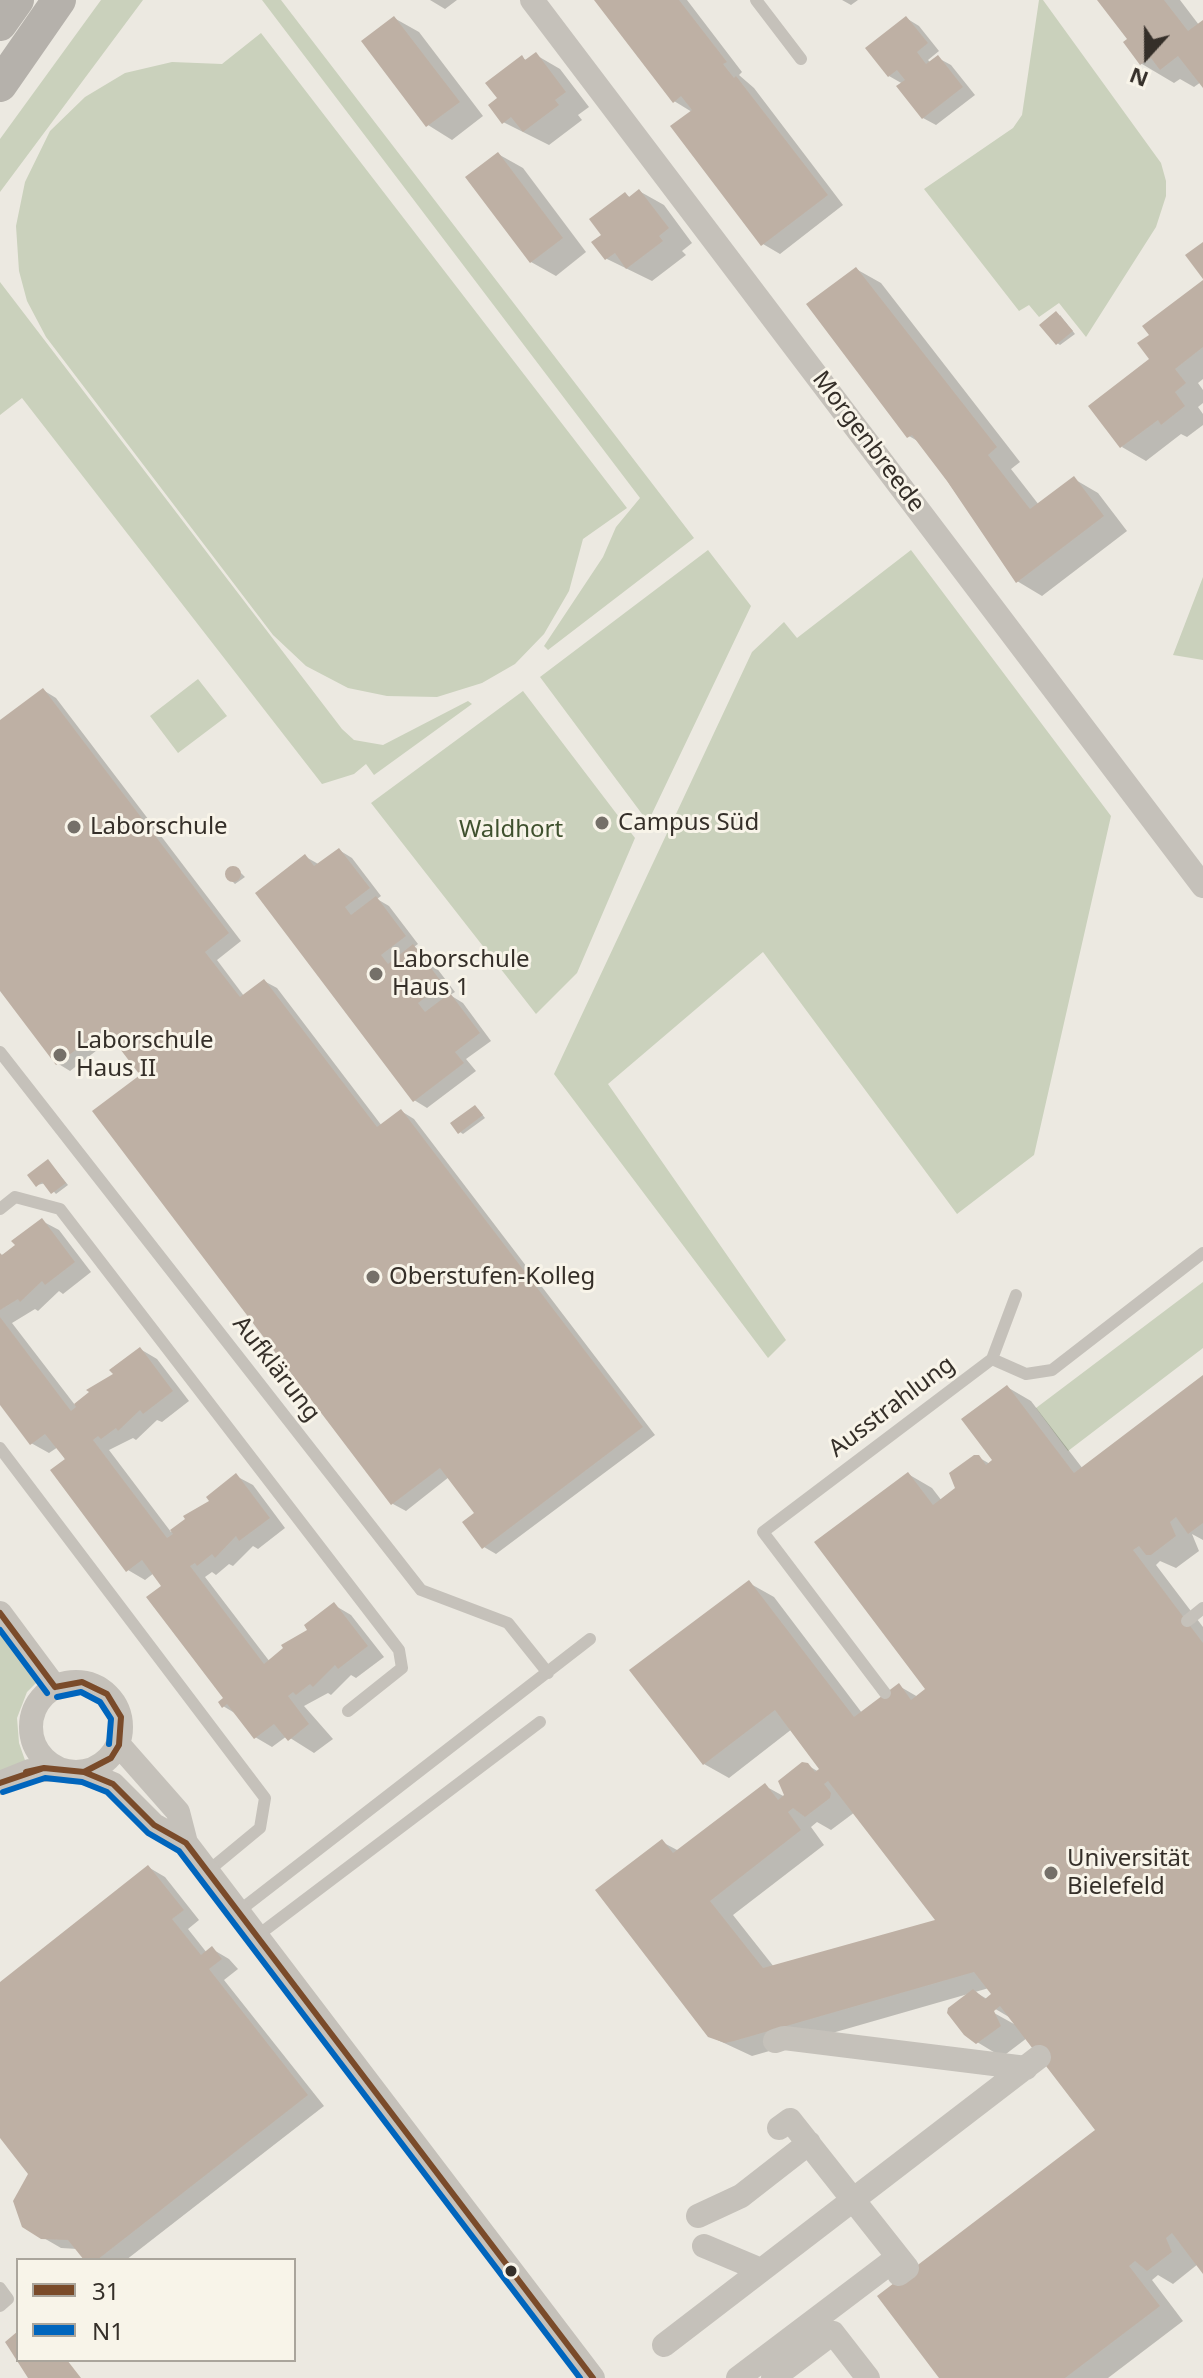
<!DOCTYPE html>
<html>
<head>
<meta charset="utf-8">
<style>
	body { margin:0 }
	#map { position:relative; width:1203px; height:2378px; overflow:hidden; background:#ece9e1; font-family:"Noto Sans",sans-serif }
	canvas { display:block }
	.legend { position:absolute; left:16px; top:2258px; width:280px; height:104px; box-sizing:border-box; background:#f8f4e9; border:2px solid #aaa59c; margin:0; padding:10px 14px; list-style:none; font-size:24px; color:#352f29 }
	.legend li { display:flex; align-items:center; gap:16px; height:40px }
	.legend b { width:40px; border:2px solid #aaa59c }
	.north { position:absolute; left:1107px; top:16px; width:80px; height:80px; -webkit-text-stroke:6px #f8f4e9; paint-order:stroke; rotate:201deg; font-size:22px; font-weight:700; line-height:32px; text-align:center; color:#352f29 }
	.north::after { content:''; display:block; margin:auto; width:28px; height:36px; background:#352f29; clip-path:polygon(50% 0,100% 100%,50% 72%,0 100%) }
</style>
</head>
<body>
<div id="map">
<canvas width="1203" height="2378"></canvas>
<ul class="legend">
<li><b style="height:10px;background:#7a4b2a"></b>31</li>
<li><b style="height:10px;background:#0065bd"></b>N1</li>
</ul>
<div class="north">N</div>
</div>
<script>
const ctx = document.querySelector('canvas').getContext('2d');
ctx.lineJoin = 'round';
function paint(path, color) { ctx.fillStyle = color; ctx.fill(path, 'evenodd'); }
const poly = rows => new Path2D(rows.map(r => 'M' + r).join(''));
function stroke(path, color, width, dash) { ctx.strokeStyle = color; ctx.lineWidth = width; ctx.lineCap = dash ? 'butt' : 'round'; ctx.setLineDash(dash || []); ctx.stroke(path); }
function drawText(font, color, halo, rows, align = 'center') {
  ctx.font = font + ' "Noto Sans",sans-serif'; ctx.lineWidth = 6; ctx.setLineDash([]); ctx.textBaseline = 'middle'; ctx.strokeStyle = halo; ctx.fillStyle = color; for (const [text, x, y, turn = 0] of rows) {
    ctx.save(); ctx.translate(x, y); ctx.rotate((+turn || 0) * Math.PI / 180); ctx.textAlign = isNaN(turn) ? turn : align; if (halo) ctx.strokeText(text, 0, 0); ctx.fillText(text, 0, 0); ctx.restore();
  }
}
paint(poly([
	[101,0,143,0,0,192,0,139],
	[262,0,281,0,694,538,548,650,544,646,603,557,616,527,640,498],
	[1039,0,1043,0,1161,163,1166,181,1166,196,1156,227,1086,337,1059,303,1039,317,1029,305,1019,311,924,189,1013,128,1022,115],
	[261,33,627,508,583,539,569,591,544,634,515,664,482,683,437,697,387,696,348,688,306,666,273,635,46,337,27,301,19,271,16,226,25,182,50,131,85,97,125,73,172,62,222,64],
	[0,282,342,729,354,740,383,745,468,701,472,704,374,775,366,764,354,774,322,784,22,398,0,415],
	[708,550,751,606,648,822,540,677],
	[911,550,1111,816,1034,1155,957,1214,763,952,608,1084,786,1340,768,1358,554,1074,752,652,784,622,797,638],
	[1203,577,1203,660,1173,655],
	[198,679,227,716,178,753,150,716],
	[523,691,635,838,577,973,536,1014,371,803],
	[1203,1282,1203,1348,1068,1451,1036,1408],
	[0,1624,41,1678,27,1692,17,1718,19,1743,26,1763,0,1773]
]), '#cad1bc');
paint(poly([
	[430,0,457,0,445,9],
	[596,0,687,0,742,72,739,75,754,88,843,205,780,254,763,244,692,112,674,101],
	[842,0,858,0,851,5],
	[1100,0,1180,0,1199,25,1203,85,1201,82,1194,87,1180,79,1174,83,1142,64,1126,42,1130,40],
	[394,18,419,32,483,116,452,140,428,125],
	[906,18,919,26,939,51,928,60,931,63,938,58,951,65,975,95,936,125,923,118,903,84,889,76],
	[536,55,560,69,589,107,578,115,582,120,549,145,503,122,500,99,522,58,528,61],
	[498,154,523,168,586,252,556,276,531,262],
	[639,191,664,205,692,243,682,251,686,255,652,281,607,259,604,235,625,194,631,198],
	[856,269,881,283,1020,462,1011,469,1039,505,1074,479,1098,493,1127,531,1042,596,1017,581,921,443,909,436],
	[1203,283,1203,379,1198,383,1203,390,1203,403,1198,407,1203,414,1203,425,1187,437,1181,434,1146,461,1122,447,1152,360,1151,335],
	[1060,315,1075,334,1060,345,1057,343],
	[43,690,56,698,241,941,217,960,244,996,264,981,277,988,382,1126,401,1111,414,1119,655,1435,496,1554,484,1547,477,1513,449,1477,406,1511,393,1504,143,1075,114,1037,70,1071,57,1063,0,988,0,723],
	[339,850,352,858,381,896,377,899,389,906,418,944,414,947,426,954,455,992,450,995,463,1003,491,1041,466,1059,476,1071,427,1108,414,1100,306,857,320,865],
	[235,867,245,877,235,884,225,874],
	[478,1109,485,1118,463,1134,460,1132],
	[51,1164,68,1185,56,1194,46,1183,37,1185],
	[42,1221,59,1230,91,1272,63,1294,59,1291,38,1311,35,1309,12,1323,75,1405,116,1375,140,1349,157,1359,189,1401,162,1422,157,1420,136,1440,133,1438,109,1450,171,1532,212,1502,236,1476,253,1485,285,1528,258,1549,253,1546,233,1566,229,1564,216,1575,212,1572,205,1577,270,1662,310,1630,334,1605,351,1615,384,1657,356,1678,351,1675,331,1695,328,1693,304,1706,333,1739,314,1753,287,1736,272,1747,255,1737,238,1715,223,1706,226,1699,164,1587,154,1573,145,1580,128,1570,58,1447,49,1453,31,1443,0,1402,0,1256,18,1246],
	[1203,1377,1203,1540,1192,1534,1199,1551,1176,1568,1160,1561,1156,1565,1203,1627,1203,2271,1198,2264,1173,2284,1158,2275,1152,2280,1183,2321,1108,2378,941,2378,1098,2131,1027,2038,1002,2057,977,2042,968,1994,752,2056,709,2036,662,1842,679,1851,765,1786,787,1798,807,1765,819,1772,822,1769,792,1729,729,1778,704,1764,749,1583,774,1597,862,1713,899,1686,918,1697,928,1690,908,1474,932,1488,942,1501,958,1488,978,1457,990,1464,995,1461,1007,1387,1031,1401,1083,1469],
	[855,1812,938,1921,774,1967,733,1915,824,1845,811,1827,817,1822,831,1830],
	[989,1988,994,1994,987,1999,975,1992],
	[987,2004,1014,2020,1014,2024,985,2008],
	[148,1867,165,1877,199,1920,188,1929,207,1953,212,1949,229,1959,238,1969,224,1980,324,2106,126,2260,86,2260,77,2249,61,2248,42,2237,30,2173,0,2136,0,1984]
]), '#0003');
paint(poly([
	[594,0,679,0,727,62,723,64,734,78,736,76,828,195,761,246,670,126,692,110,681,96,673,103],
	[1097,0,1164,0,1188,31,1203,20,1203,88,1178,56,1160,70,1151,58,1140,65,1123,42,1127,39],
	[394,16,460,102,426,127,361,41],
	[906,16,928,43,917,52,926,64,938,55,963,87,922,119,896,86,905,80,897,70,888,77,865,48],
	[536,52,566,92,555,100,559,105,523,132,511,117,502,124,488,105,497,98,485,83,522,55,525,60],
	[498,152,563,238,530,263,465,177],
	[639,189,669,228,659,236,663,241,626,269,615,253,605,260,591,242,601,235,589,219,625,192,629,197],
	[1203,242,1203,279,1185,255],
	[856,267,997,447,988,455,1030,509,1074,476,1104,516,1016,583,947,481,912,435,907,438,806,304],
	[1203,280,1203,347,1175,369,1186,383,1175,392,1185,406,1161,425,1158,420,1120,448,1088,406,1149,359,1137,343,1149,335,1142,326],
	[1056,311,1073,331,1056,345,1039,325],
	[43,688,229,933,205,952,240,997,264,979,377,1127,401,1109,643,1427,482,1549,462,1522,474,1513,440,1468,391,1505,92,1111,140,1075,104,1028,56,1065,0,991,0,720],
	[339,848,370,888,345,907,351,915,376,896,406,936,381,955,388,964,413,944,443,984,418,1003,425,1012,450,993,480,1033,455,1052,464,1063,413,1102,255,893,305,854,314,866],
	'225 874a8 8 0 1 1 16 0a8 8 0 1 1-16 0Z',
	[475,1105,483,1115,458,1134,450,1123],
	[48,1159,66,1183,51,1194,42,1182,36,1187,27,1175],
	[42,1218,75,1262,45,1285,42,1281,20,1302,18,1299,0,1310,0,1253,2,1255,15,1245,11,1241],
	[0,1317,71,1411,76,1407,74,1404,89,1392,86,1390,113,1374,109,1370,140,1347,173,1391,143,1414,140,1410,118,1431,116,1428,101,1439,98,1436,93,1440,167,1538,173,1534,170,1530,185,1519,183,1516,209,1501,206,1497,236,1473,270,1518,239,1541,236,1536,215,1558,212,1554,197,1566,195,1563,190,1566,264,1664,283,1648,281,1645,307,1630,304,1625,334,1602,368,1646,338,1669,335,1665,313,1687,310,1684,296,1695,293,1692,288,1696,309,1724,288,1741,274,1724,254,1739,227,1704,222,1708,218,1702,223,1698,146,1597,161,1586,142,1560,126,1572,50,1470,65,1459,45,1434,30,1445,0,1405],
	[1203,1375,1203,1523,1188,1534,1176,1517,1170,1522,1176,1536,1151,1555,1146,1555,1139,1546,1133,1550,1203,1643,1203,2274,1172,2233,1166,2238,1172,2252,1147,2271,1135,2261,1129,2266,1160,2306,1065,2378,939,2378,877,2296,1095,2130,1000,2006,994,2011,1001,2026,976,2044,964,2035,947,2013,948,2008,973,1989,985,1999,991,1994,974,1972,734,2041,725,2043,708,2037,595,1890,662,1839,673,1853,765,1783,778,1800,784,1795,778,1781,802,1762,808,1763,815,1772,819,1769,775,1710,703,1765,629,1670,749,1580,854,1717,899,1683,911,1700,925,1689,814,1542,908,1472,933,1505,955,1488,949,1473,974,1455,979,1455,986,1465,992,1460,961,1419,1007,1385,1074,1473],
	[828,1781,935,1920,763,1968,710,1901,801,1830,788,1812,793,1808,805,1817,830,1798,831,1793,824,1784],
	[148,1865,184,1910,172,1919,201,1955,212,1946,222,1959,209,1969,308,2095,97,2260,84,2260,68,2240,41,2239,22,2227,13,2201,28,2174,0,2138,0,1982],
	[18,2331,18,2360,67,2360,81,2378,28,2378,5,2342]
]), '#beb0a4');
stroke(poly([
	[756,0,801,59],
	[0,1052,421,1590,508,1623,548,1673],
	[0,1209,15,1197,60,1209,399,1650,402,1668,348,1711],
	[992,1359,1026,1374,1052,1370,1203,1253],
	[0,1448,265,1798,260,1828,208,1871],
	[1187,1621,1203,1608],
	[885,1693,763,1532,992,1359,1016,1295],
	[239,1911,590,1639],
	[257,1936,540,1722],
	[0,2288,8,2299,0,2306]
]), '#c5c1ba', 12);
stroke(poly([
	[532,0,1203,886],
	[0,1613,55,1687],
	'31 1727a45 45 0 1 1 90 0a45 45 0 1 1-90 0Z',
	[119,1745,178,1812,186,1843],
	[84,1772,113,1784,154,1825,186,1843,593,2378],
	[0,1783,30,1771,58,1769],
	[775,2041,784,2038,1026,2068],
	[779,2128,790,2120,907,2268,899,2274],
	[698,2216,741,2196,809,2143],
	[704,2246,761,2270],
	[664,2345,1039,2057],
	[738,2378,898,2257],
	[773,2378,833,2333,868,2378]
]), '#c5c1ba', 24);
stroke(poly([
	[0,24,17,0],
	[0,85,59,0]
]), '#b5b1ab', 34);
stroke(poly([
	[0,1613,55,1687],
	[26,1772,44,1768,84,1772,111,1758,119,1745,121,1717,107,1694,82,1682,55,1687],
	[0,1783,44,1768,84,1772,113,1784,154,1825,186,1843,593,2378]
]), '#7a4b2a', 6);
stroke(poly([
	[0,1630,47,1693],
	[57,1697,81,1692,100,1702,111,1719,109,1744],
	[3,1792,45,1778,82,1782,107,1792,148,1833,179,1851,580,2378]
]), '#0065bd', 6);
for (const [x, y, r, color] of [
	[602,823,8,"#757069"],
	[74,827,8,"#757069"],
	[376,974,8,"#757069"],
	[60,1055,8,"#757069"],
	[373,1277,8,"#757069"],
	[1051,1873,8,"#757069"],
	[511,2271,7,"#352f29"]
]) { const dot = new Path2D(); dot.arc(x, y, r, 0, 2 * Math.PI); ctx.fillStyle = color; ctx.fill(dot); stroke(dot, '#f8f4e9', 3); }
drawText('24px', '#352f29', '#f8f4e9', [
	["Morgenbreede",868,442,53],
	["Aufklärung",276,1369,52],
	["Ausstrahlung",892,1407,-37]
]);
drawText('24px', '#352f29', '#f8f4e9', [
	["Campus Süd",618,823],
	["Laborschule",90,827],
	["Laborschule",392,960],
	["Haus 1",392,988],
	["Laborschule",76,1041],
	["Haus II",76,1069],
	["Oberstufen-Kolleg",389,1277],
	["Universität",1067,1859],
	["Bielefeld",1067,1887]
], 'left');
drawText('24px', '#3f512e', '#f8f4e9', [
	["Waldhort",511,830]
]);
</script>
</body>
</html>
